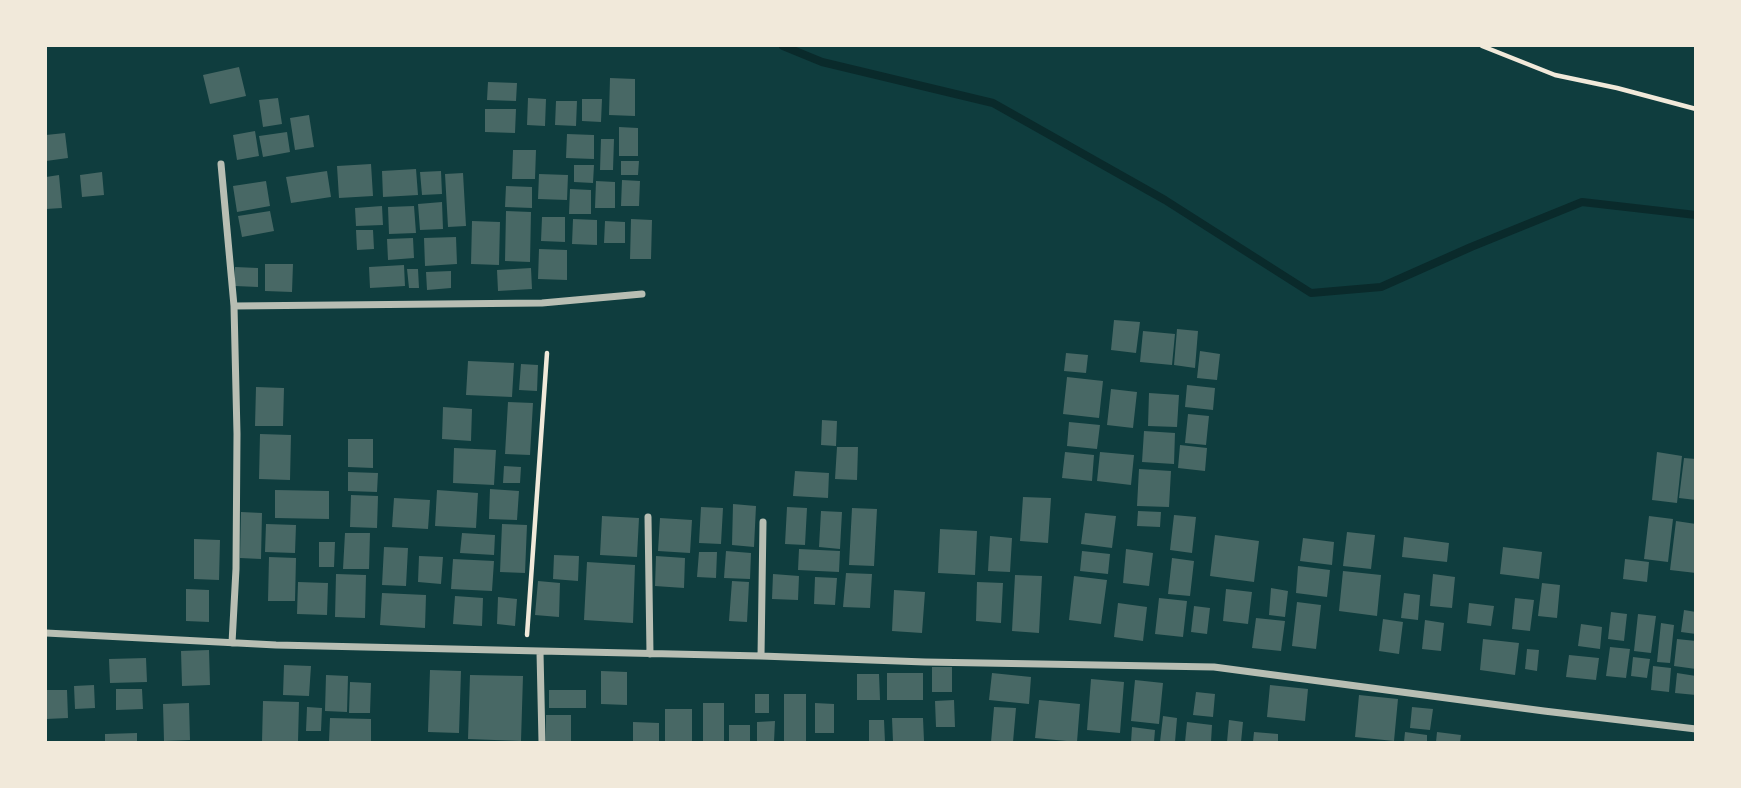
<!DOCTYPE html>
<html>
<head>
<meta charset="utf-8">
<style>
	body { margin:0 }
	#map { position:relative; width:1741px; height:788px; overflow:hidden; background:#0f3d3e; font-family:"Nunito Sans",sans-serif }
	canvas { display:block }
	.frame { position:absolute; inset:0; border:47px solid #f1e9da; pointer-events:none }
</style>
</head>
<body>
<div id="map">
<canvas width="1741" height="788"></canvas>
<div class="frame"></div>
</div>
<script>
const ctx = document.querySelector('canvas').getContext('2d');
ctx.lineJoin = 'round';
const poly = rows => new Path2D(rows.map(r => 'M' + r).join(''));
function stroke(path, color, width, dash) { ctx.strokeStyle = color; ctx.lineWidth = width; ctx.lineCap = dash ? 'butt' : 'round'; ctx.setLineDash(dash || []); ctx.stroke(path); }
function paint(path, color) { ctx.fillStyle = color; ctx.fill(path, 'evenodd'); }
stroke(poly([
	[783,46,822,62,993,103,1165,200,1311,293,1381,287,1471,247,1582,202,1696,215]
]), '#0a2a2b', 8);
paint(poly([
	[239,67,246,96,210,104,203,75],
	[610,78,635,79,635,116,609,115],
	[488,82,517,83,516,101,487,100],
	[278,98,282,124,263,127,259,100],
	[528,98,546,99,545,126,527,125],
	[582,99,602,99,601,122,582,121],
	[556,101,577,101,576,126,555,125],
	[485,109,516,109,515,133,485,132],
	[309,115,314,147,295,150,290,118],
	[619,127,638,128,638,156,619,156],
	[255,131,259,156,237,160,233,135],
	[287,132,290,152,263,157,259,136],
	[65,133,68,158,46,161,46,135],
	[567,134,594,135,594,159,566,158],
	[601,139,614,139,613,170,600,170],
	[513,150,536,150,535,179,512,179],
	[621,161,639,161,638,175,621,175],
	[371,164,373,196,339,198,337,166],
	[574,165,594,165,593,183,574,182],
	[416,169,418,195,383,197,382,171],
	[327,171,331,197,291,203,286,177],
	[441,171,442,194,422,195,420,172],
	[102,172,104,195,82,197,80,175],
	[463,173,466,226,448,227,445,174],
	[539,174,568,175,567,200,538,199],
	[59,175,62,208,46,209,46,177],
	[622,180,640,181,639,206,621,206],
	[266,181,270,206,237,212,233,186],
	[596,181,615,182,615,208,595,208],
	[506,186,532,187,532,208,505,207],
	[570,189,591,190,591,214,569,214],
	[442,202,443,229,420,230,418,204],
	[382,206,383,225,356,226,355,208],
	[414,206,416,233,389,234,388,207],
	[270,211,274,231,242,237,238,216],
	[506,211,531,212,530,262,505,261],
	[542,217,565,217,565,242,541,241],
	[573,219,597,220,597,245,572,244],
	[631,219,652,220,651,259,630,259],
	[472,221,500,222,499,265,471,264],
	[605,221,625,222,625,243,604,243],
	[356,230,373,230,374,249,357,250],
	[456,237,457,264,425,266,424,238],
	[413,238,414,258,388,260,387,239],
	[539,249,567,250,567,280,538,279],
	[265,264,293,264,292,292,265,291],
	[404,265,405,286,370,288,369,267],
	[235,267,258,268,258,287,235,286],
	[531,268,532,289,498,291,497,270],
	[407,269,418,269,419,288,409,288],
	[451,271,451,288,427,290,426,272],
	[1114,320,1140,322,1136,353,1111,350],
	[1177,329,1198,331,1195,368,1174,365],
	[1143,331,1175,334,1172,365,1140,362],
	[1200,351,1220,354,1217,380,1197,378],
	[1066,353,1088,355,1086,373,1064,371],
	[468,361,514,363,512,397,466,395],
	[521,364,538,365,537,391,519,390],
	[1067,377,1103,381,1099,418,1063,414],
	[1187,385,1215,388,1213,410,1185,407],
	[256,387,284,388,283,426,255,426],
	[1111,389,1137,392,1133,428,1107,425],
	[1149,393,1179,395,1177,427,1148,426],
	[508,402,533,403,530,455,505,454],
	[443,407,472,409,471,441,442,439],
	[1188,414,1209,416,1206,445,1185,443],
	[822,420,837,421,836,446,821,445],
	[1069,422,1100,425,1097,449,1067,446],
	[1144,431,1175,433,1174,464,1142,462],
	[260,434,291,435,290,480,259,479],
	[348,439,373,439,373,468,348,467],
	[1180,445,1207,448,1205,471,1178,468],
	[837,447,858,447,857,480,835,479],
	[454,448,496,450,494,485,453,483],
	[1065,452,1094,455,1092,481,1062,478],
	[1100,452,1134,455,1131,485,1097,481],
	[1657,452,1682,456,1677,503,1652,500],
	[1684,458,1696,459,1696,500,1679,498],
	[504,466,521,467,520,483,503,483],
	[1139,469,1171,471,1169,507,1137,506],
	[795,471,829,473,828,498,793,496],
	[348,472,378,473,377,492,348,491],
	[490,489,519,491,517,520,489,519],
	[275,490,329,491,329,519,275,518],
	[437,490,478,493,476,528,435,526],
	[351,495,378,496,377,528,350,527],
	[1023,497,1051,498,1048,543,1020,541],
	[394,498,430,500,428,529,392,527],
	[733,504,756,506,754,547,732,545],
	[701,507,723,508,721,544,699,543],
	[787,507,807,508,805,545,785,544],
	[852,508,877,509,874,566,849,565],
	[821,511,842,512,840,549,819,547],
	[1138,511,1161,512,1160,527,1137,526],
	[241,512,262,513,261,559,240,558],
	[1085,513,1116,516,1112,548,1081,544],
	[1174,515,1196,517,1192,553,1170,550],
	[602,516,639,518,637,557,600,555],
	[1649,516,1673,519,1668,562,1644,559],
	[660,518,692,520,690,553,658,551],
	[1676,521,1696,524,1696,573,1670,570],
	[266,524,296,525,295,553,265,552],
	[502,524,527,525,525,573,500,572],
	[940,529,977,531,975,575,938,573],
	[1347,532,1375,535,1371,569,1343,566],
	[345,533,370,533,369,569,343,569],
	[462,533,495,535,494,555,460,553],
	[1215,535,1259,541,1254,582,1210,576],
	[990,536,1012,538,1010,572,988,571],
	[1404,537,1449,543,1447,562,1402,557],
	[1303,538,1334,542,1332,565,1300,561],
	[194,539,220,540,219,580,194,579],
	[319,542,335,542,334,567,319,567],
	[384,547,408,548,406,586,382,585],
	[1503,547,1542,552,1539,579,1500,574],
	[799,549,840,551,839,572,798,570],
	[1126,549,1153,553,1149,586,1123,583],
	[726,551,751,553,750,579,724,578],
	[1082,551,1110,554,1108,574,1080,571],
	[699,552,717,552,716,578,697,577],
	[554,555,579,556,578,581,553,579],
	[419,556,443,557,441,584,418,582],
	[656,556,685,558,684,588,655,586],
	[269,557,296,558,295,601,268,601],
	[1172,558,1194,561,1190,596,1168,594],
	[453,559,494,561,492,591,451,589],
	[1625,559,1649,562,1647,582,1623,579],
	[587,562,635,565,633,623,584,620],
	[1298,566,1330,570,1327,597,1296,593],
	[1343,571,1381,575,1377,616,1339,611],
	[846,573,872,574,870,608,843,607],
	[336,574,366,575,365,618,335,617],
	[773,574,799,576,798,600,772,599],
	[1433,574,1455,577,1452,608,1430,606],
	[1015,575,1042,576,1039,633,1012,631],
	[1074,576,1107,580,1101,624,1069,620],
	[815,577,837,578,835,605,814,604],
	[538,581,560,583,559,617,535,615],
	[732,581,749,582,747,622,729,621],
	[298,582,328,583,327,615,297,614],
	[977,582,1003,583,1001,623,976,621],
	[1542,583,1560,585,1557,618,1538,616],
	[1271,588,1288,591,1285,617,1269,615],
	[186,589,209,590,209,622,186,621],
	[1226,589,1252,592,1248,624,1223,621],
	[894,590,925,592,922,633,892,631],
	[382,593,426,595,425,628,380,625],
	[1404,593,1420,595,1418,620,1401,618],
	[455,596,483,598,482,626,453,624],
	[498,597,517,599,515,626,497,624],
	[1159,598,1187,601,1183,637,1155,634],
	[1515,598,1534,600,1530,631,1512,629],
	[1297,602,1321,605,1316,649,1292,646],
	[1118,603,1147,607,1143,641,1114,637],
	[1469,603,1494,606,1491,626,1467,623],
	[1194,606,1210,608,1207,634,1191,632],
	[1684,610,1696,612,1696,634,1681,632],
	[1611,612,1627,614,1624,641,1608,639],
	[1638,614,1656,616,1651,653,1634,651],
	[1256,618,1285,621,1281,651,1252,648],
	[1383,619,1403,622,1399,654,1379,651],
	[1425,620,1444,623,1441,651,1422,649],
	[1661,623,1674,625,1670,663,1657,662],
	[1581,624,1602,627,1600,649,1578,646],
	[1483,639,1519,643,1515,675,1480,670],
	[1677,639,1696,641,1696,669,1674,666],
	[1610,647,1630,649,1626,678,1606,676],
	[1527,649,1539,650,1537,671,1525,669],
	[209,650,210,685,182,686,181,651],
	[1569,655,1599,658,1596,680,1566,677],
	[1633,657,1650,659,1647,678,1631,676],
	[146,658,147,682,110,683,109,659],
	[284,665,311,666,309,696,283,695],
	[1653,666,1671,668,1669,692,1651,690],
	[932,667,952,667,952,692,932,692],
	[430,670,461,671,459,733,428,732],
	[601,671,627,672,627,705,601,704],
	[887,673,923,673,923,700,887,700],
	[992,673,1031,677,1029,704,989,700],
	[1677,673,1696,676,1696,695,1675,693],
	[857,674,879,674,880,700,857,700],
	[326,675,348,676,347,712,325,711],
	[470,675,523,676,521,741,468,739],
	[1091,679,1124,682,1120,733,1087,730],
	[1135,680,1163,683,1159,724,1131,721],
	[350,682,371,683,370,713,349,713],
	[94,685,95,708,75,709,74,686],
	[1270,685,1308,689,1305,721,1267,717],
	[116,689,142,689,143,709,116,710],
	[46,690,67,690,68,718,46,719],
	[549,690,586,690,586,708,549,708],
	[1196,692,1215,694,1213,717,1193,715],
	[755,694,769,694,769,713,755,713],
	[784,694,806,694,806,742,784,742],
	[1359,695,1398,699,1394,741,1355,737],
	[954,700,955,727,936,727,935,701],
	[1039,700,1080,704,1077,742,1035,738],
	[263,701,299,702,298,742,262,742],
	[189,703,190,740,164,741,163,704],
	[703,703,724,703,724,742,703,742],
	[815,703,834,704,834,733,815,733],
	[307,707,322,708,321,731,306,731],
	[994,707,1016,708,1013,742,991,742],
	[1412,707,1433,709,1430,730,1410,728],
	[665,709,692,709,692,742,665,742],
	[546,715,571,715,571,742,546,742],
	[1163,716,1177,718,1175,742,1160,742],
	[330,718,371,719,371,742,329,742],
	[892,718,923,718,924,741,893,742],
	[869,720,884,720,885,742,869,742],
	[1229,720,1243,722,1241,742,1227,742],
	[775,721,774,742,757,742,757,722],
	[633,722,659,723,659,742,633,742],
	[1187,722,1212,725,1211,742,1185,742],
	[729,725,750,725,750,742,729,742],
	[1132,727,1155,730,1154,742,1131,742],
	[1254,732,1278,734,1278,742,1253,742],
	[1405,732,1427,735,1427,742,1404,742],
	[1437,732,1461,735,1460,742,1436,742],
	[137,733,137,742,105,742,105,734]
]), '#486865');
stroke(poly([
	[1482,46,1555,75,1617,88,1696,109],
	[527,635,547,353]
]), '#f1e9da', 4.5);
stroke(poly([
	[221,164,234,306,237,434,236,569,232,643],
	[234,306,542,303,642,294],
	[648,517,650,654],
	[46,633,276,645,761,656,925,662,1214,667,1544,711,1696,729],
	[540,652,542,742],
	[761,656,763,522]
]), '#b8beb3', 7);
</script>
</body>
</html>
